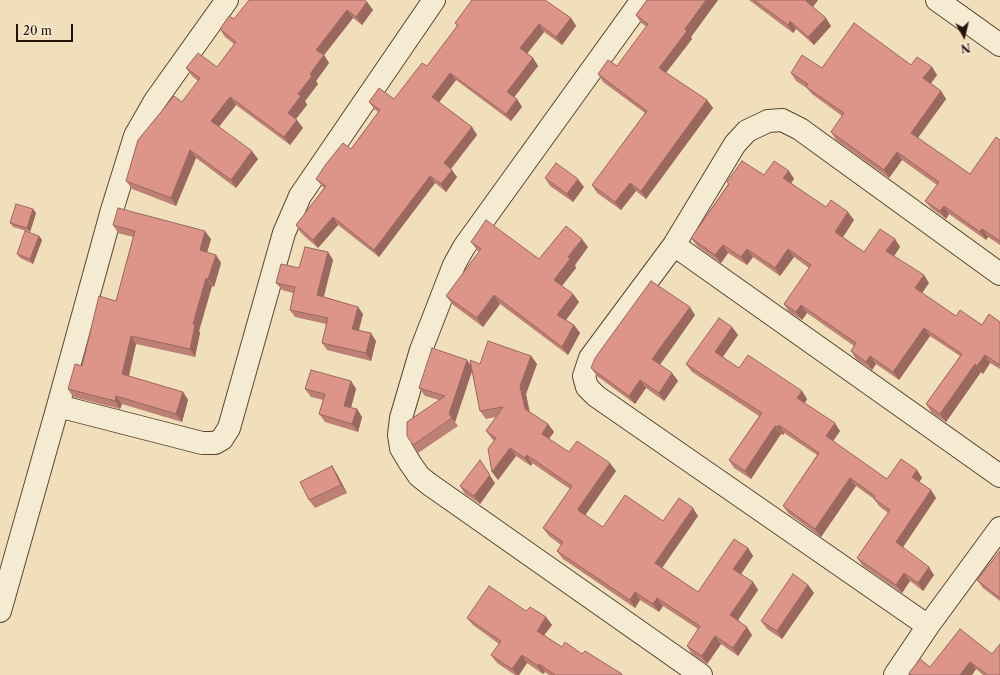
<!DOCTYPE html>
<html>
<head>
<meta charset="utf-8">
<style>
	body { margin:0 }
	#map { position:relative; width:1000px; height:675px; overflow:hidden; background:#f0dfba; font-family:"Libre Caslon Text",serif }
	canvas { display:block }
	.north { position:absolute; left:944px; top:16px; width:40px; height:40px; -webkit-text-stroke:3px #f5ead2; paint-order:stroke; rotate:172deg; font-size:11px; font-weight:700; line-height:16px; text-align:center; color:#25130a }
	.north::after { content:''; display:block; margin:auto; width:14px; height:18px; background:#25130a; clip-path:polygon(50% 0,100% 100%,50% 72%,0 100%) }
	.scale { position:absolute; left:16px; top:24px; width:57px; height:18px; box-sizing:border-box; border:2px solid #25130a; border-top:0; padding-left:5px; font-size:12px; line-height:14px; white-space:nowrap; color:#25130a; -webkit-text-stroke:3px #f5ead2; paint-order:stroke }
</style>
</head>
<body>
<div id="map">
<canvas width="1000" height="675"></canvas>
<div class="north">N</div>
<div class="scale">20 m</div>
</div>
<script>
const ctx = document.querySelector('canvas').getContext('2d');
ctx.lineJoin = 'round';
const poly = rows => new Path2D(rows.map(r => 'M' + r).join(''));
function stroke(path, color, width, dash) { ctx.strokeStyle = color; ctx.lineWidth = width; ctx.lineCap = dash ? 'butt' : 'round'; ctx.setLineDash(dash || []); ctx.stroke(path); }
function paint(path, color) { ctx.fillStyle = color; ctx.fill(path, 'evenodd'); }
const minor = poly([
	[227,0,155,101,135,136,112,210,58,406,202,443,215,443,222,439,229,428,284,233,300,196,434,0],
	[642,0,464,247,454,265,421,350,401,418,399,435,401,448,410,463,419,476,429,484,701,675],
	[937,0,1000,45],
	[674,245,1000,476],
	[0,611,58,406],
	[928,626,596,396,587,387,584,376,590,358,674,245,735,144,747,131,768,121,782,120,800,129,1000,274],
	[895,675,928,626,1000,528]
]);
stroke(minor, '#584636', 24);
stroke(minor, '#f5ead2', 22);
paint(poly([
	[647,0,718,0,691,37,692,39,666,73,707,100,713,108,646,199,636,191,621,210,597,193,592,185,645,113,603,82,598,74,617,66,647,27,641,23,636,15],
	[749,0,818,0,813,7,831,26,814,45,796,29,793,33],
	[367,2,373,10,362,25,353,18,324,55,329,63,316,81,318,84,305,101,307,105,296,119,303,128,290,145,236,105,219,127,258,159,236,188,196,158,176,206,132,189,126,181,182,102,198,81,192,76,186,68,217,67,234,44,225,37,220,29,234,19],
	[571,18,576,26,562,45,544,32,527,54,533,58,538,66,514,97,517,99,522,107,511,121,456,80,439,102,472,127,477,135,451,169,457,177,446,192,435,183,379,257,338,225,318,248,301,233,296,225,324,188,322,186,316,179,351,149,378,112,374,109,369,102,394,99,427,66,457,26,455,23],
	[911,65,932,67,937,75,931,83,941,91,946,99,918,138,970,174,1000,140,1000,245,988,237,986,240,949,214,946,219,931,208,925,201,937,185,902,160,889,178,836,140,831,132,842,116,812,94,807,88,796,81,791,73,822,68],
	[789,171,794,179,791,183,826,207,854,220,843,237,864,252,895,239,900,247,894,256,929,283,922,293,956,316,982,325,1000,322,1000,369,990,363,983,374,981,372,946,422,932,413,926,404,960,356,930,336,899,380,876,364,872,370,856,359,851,351,854,346,807,313,802,320,789,312,784,304,809,268,794,257,780,276,753,257,747,265,728,253,721,263,697,246,691,238,728,184,727,182],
	[545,178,584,187,573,202,550,186],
	[33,209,36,213,30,232,13,227,10,223],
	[113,225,211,239,207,253,216,255,221,263,214,287,212,286,199,331,200,333,195,357,136,344,129,377,183,392,188,400,182,422,122,404,120,409,73,397,68,389,82,366,116,301,133,237,118,233],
	[39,236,42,240,33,264,20,258,17,254],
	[471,242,539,259,588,247,575,265,576,268,562,286,573,294,579,302,566,320,574,325,580,333,568,355,500,304,483,327,452,304,446,296,479,252,477,250],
	[328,252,333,260,324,297,358,307,363,314,359,330,376,341,371,361,327,350,322,343,326,324,295,317,290,310,293,293,282,290,276,283,299,268],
	[695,315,660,365,672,373,678,381,664,401,646,388,635,404,597,376,591,368],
	[732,327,738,335,723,357,739,368,802,391,807,399,805,403,840,431,833,441,887,479,917,470,922,478,919,482,931,490,936,498,903,547,934,575,923,591,910,581,902,593,863,566,857,558,888,513,879,506,874,499,856,486,821,537,789,514,783,506,817,455,784,433,783,435,781,434,751,479,734,468,729,460,759,416,692,372,686,364],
	[531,356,537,364,526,394,530,412,548,424,554,432,549,439,569,452,616,471,585,515,603,527,663,521,698,516,662,568,698,592,748,548,753,556,741,574,753,582,758,590,738,620,752,635,738,656,721,644,707,664,692,654,687,646,698,629,663,606,659,612,640,600,635,608,563,559,557,551,561,545,549,536,543,528,570,489,532,463,531,466,516,456,498,480,492,472,494,441,492,439,486,431,496,417,486,419,480,411,472,371,455,422,458,426,418,453,413,445,439,400,425,396,419,388,471,364,480,364],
	[351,381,356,389,351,408,357,409,362,417,358,432,325,422,319,414,323,400,311,397,305,389],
	[332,466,337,474,347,493,315,508,309,500],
	[495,483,480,504,465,494,460,486],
	[1000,551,1000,601,983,588,977,580],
	[808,585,814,593,782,639,767,629,761,621],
	[526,611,546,617,552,625,544,635,562,647,582,654,622,674,623,675,549,675,545,672,543,674,527,663,519,675,515,675,497,663,491,655,499,644,473,625,467,618],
	[960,629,1000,675,983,675,976,669,972,675,910,675,909,673,930,667]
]), '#bd8075');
paint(poly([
	[706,0,718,0,691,37,692,39,664,75,659,68,685,29],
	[806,0,818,0,811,9,806,1],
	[367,2,373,10,362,25,356,17],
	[347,10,353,18,324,55,329,63,316,81,318,84,305,101,307,105,294,121,288,113,310,74,316,50],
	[571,18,576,26,562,45,556,37],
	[826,18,831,26,814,45,808,37],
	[790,21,796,29,793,33,788,25],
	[539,24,544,32,525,56,520,48],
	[533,58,538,66,512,100,507,92],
	[932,67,937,75,929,86,923,78],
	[450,73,456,80,437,105,432,97],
	[941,91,946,99,916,140,911,133],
	[230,97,236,105,217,129,211,121],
	[517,99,522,107,511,121,506,114],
	[707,100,713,108,646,199,641,191],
	[297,120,303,128,290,145,284,137],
	[472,127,477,135,449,171,444,163],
	[190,150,196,158,176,206,171,198],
	[252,151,258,159,236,188,231,180],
	[897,152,902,160,889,178,884,170],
	[452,170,457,177,446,192,441,184],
	[789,171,794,179,789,186,783,178],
	[430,176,435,183,379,257,374,250],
	[578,179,584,187,573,202,567,194],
	[630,183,636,191,621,210,615,202],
	[944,206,949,214,946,219,940,211],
	[33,209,36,213,30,232,27,228],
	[848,212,854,220,841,240,835,232],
	[333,217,338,225,318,248,313,240],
	[982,229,988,237,986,240,980,232],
	[205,231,211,239,205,258,200,250],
	[39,236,42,240,33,264,30,259],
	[582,239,588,247,575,265,576,268,560,288,554,280,568,257],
	[895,239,900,247,892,259,886,251],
	[723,245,728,253,721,263,715,255],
	[747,249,753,257,747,265,741,257],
	[788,249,794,257,780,276,775,268],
	[328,252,333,260,322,302,317,295],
	[216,255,221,263,214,287,208,279],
	[924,275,929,283,920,296,915,288],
	[206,278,212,286,199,331,200,333,195,357,190,349,193,324],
	[573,294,579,302,563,324,557,315],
	[494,295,500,304,483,327,477,318],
	[801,305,807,313,802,320,796,312],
	[358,307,363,314,357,336,352,329],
	[690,307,695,315,658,367,652,359],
	[574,325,580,333,568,355,562,347],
	[732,327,738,335,721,359,715,352],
	[924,328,930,336,899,380,893,372],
	[371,333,376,341,371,361,366,353],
	[131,336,136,344,127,382,122,374],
	[985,355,990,363,983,374,977,366],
	[531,356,537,364,526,394,530,417,525,409,520,386],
	[870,356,876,364,872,370,866,362],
	[467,360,473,368,455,422,458,426,449,414],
	[975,364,981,372,946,422,940,414],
	[672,373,678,381,664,401,659,393],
	[640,380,646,388,635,404,629,396],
	[351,381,356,389,349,414,344,406],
	[802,391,807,399,803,406,797,398],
	[183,392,188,400,182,422,176,414],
	[116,396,122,404,120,409,115,401],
	[357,409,362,417,358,432,352,424],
	[835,423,840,431,831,444,826,436],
	[548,424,554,432,547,441,542,434],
	[779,425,784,433,783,435,777,427],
	[775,426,781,434,751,479,745,471],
	[510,448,516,456,498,480,492,472],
	[527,455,532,463,531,466,525,458],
	[480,460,495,483,480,504,474,496],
	[610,463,616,471,584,517,578,509],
	[332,466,337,474,347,493,341,485],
	[917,470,922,478,917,485,912,477],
	[850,478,856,486,821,537,815,529],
	[931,490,936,498,901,550,896,542],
	[693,508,698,516,660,571,655,563],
	[748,548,753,556,739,577,733,569],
	[929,567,934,575,923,591,918,583],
	[904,573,910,581,902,593,896,585],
	[753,582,758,590,736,623,730,615],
	[808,585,814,593,782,639,777,631],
	[635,592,640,600,635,608,630,600],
	[657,598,663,606,659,612,653,604],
	[546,617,552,625,542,638,537,631],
	[747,627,752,635,738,656,733,648],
	[715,636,721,644,707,664,702,656],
	[522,655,527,663,519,675,517,675,512,669],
	[970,662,976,669,972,675,960,675],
	[539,664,545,672,543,674,538,666]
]), '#9a685f');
const building = poly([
	[249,0,364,0,367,2,356,17,347,10,316,50,324,55,310,74,312,76,298,94,301,96,288,113,297,120,284,137,230,97,211,121,252,151,231,180,190,150,171,198,126,181,138,140,174,96,182,102,200,78,186,68,198,53,217,67,236,42,220,29,229,16,234,19,249,0],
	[472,0,545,0,571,18,556,37,539,24,520,48,533,58,507,92,517,99,506,114,450,73,432,97,472,127,444,163,452,170,441,184,430,176,374,250,333,217,313,240,296,225,326,186,316,179,326,164,343,143,351,149,380,110,369,102,379,88,394,99,422,63,427,66,458,25,455,23,472,0],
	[647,0,706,0,685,29,687,31,659,68,707,100,641,191,630,183,615,202,592,185,647,111,598,74,608,60,617,66,648,24,636,15,647,0],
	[754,0,806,0,806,1,826,18,808,37,790,21,788,25,754,0],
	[854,23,911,65,917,57,932,67,923,78,941,91,911,133,970,174,996,137,1000,140,1000,241,982,229,980,232,944,206,940,211,925,201,939,182,897,152,884,170,831,132,844,113,806,87,808,84,791,73,802,55,822,68,854,23],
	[742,161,764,175,774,161,789,171,783,178,826,207,831,200,848,212,835,232,864,252,880,229,895,239,886,251,924,275,915,288,956,316,960,310,982,325,989,314,1000,322,1000,365,985,355,977,366,975,364,940,414,926,404,962,354,924,328,893,372,870,356,866,362,851,351,856,343,801,305,796,312,784,304,811,265,788,249,775,268,747,249,741,257,723,245,715,255,691,238,729,184,727,182,742,161],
	[556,163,578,179,567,194,545,178,556,163],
	[16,204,33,209,27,228,10,223,16,204],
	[118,208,205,231,200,250,216,255,208,279,206,278,193,324,195,325,190,349,131,336,122,374,183,392,176,414,116,396,115,401,68,389,75,364,82,366,99,296,116,301,135,231,113,225,118,208],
	[486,220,539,259,566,226,582,239,568,257,570,259,554,280,573,294,557,315,574,325,562,347,494,295,477,318,446,296,481,249,471,242,486,220],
	[25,231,39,236,30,259,17,254,25,231],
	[305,247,328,252,317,295,358,307,352,329,371,333,366,353,322,343,328,318,290,310,295,287,276,283,281,264,299,268,305,247],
	[651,281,690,307,652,359,672,373,659,393,640,380,629,396,591,368,595,358,651,281],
	[719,318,732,327,715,352,739,368,748,355,802,391,797,398,835,423,826,436,887,479,901,459,917,470,912,477,931,490,896,542,929,567,918,583,904,573,896,585,857,558,890,510,874,499,875,496,850,478,815,529,783,506,819,453,779,425,777,427,775,426,745,471,729,460,762,413,686,364,719,318],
	[488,341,531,356,520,386,525,409,548,424,542,434,569,452,577,441,610,463,578,509,579,511,603,527,625,495,663,521,679,498,693,508,655,563,698,592,734,539,748,548,733,569,753,582,730,615,747,627,733,648,715,636,702,656,687,646,700,626,657,598,653,604,635,592,630,600,557,551,563,542,543,528,572,486,527,455,525,458,510,448,492,472,488,449,496,438,486,431,503,407,480,411,470,360,480,364,488,341],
	[432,348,467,360,449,414,452,418,413,445,407,436,407,422,445,396,419,388,432,348],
	[311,370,351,381,344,406,357,409,352,424,319,414,325,394,305,389,311,370],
	[480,460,490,475,474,496,460,486,480,460],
	[332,466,341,485,309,500,300,482,332,466],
	[1000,551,1000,598,977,580,1000,551],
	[793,574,808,585,777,631,761,621,793,574],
	[489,586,526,611,530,607,546,617,537,631,562,647,565,642,582,654,585,651,622,674,621,675,555,675,539,664,538,666,522,655,512,669,491,655,501,641,467,618,489,586],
	[960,629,992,654,1000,644,1000,675,988,675,970,662,960,675,911,675,909,673,920,659,930,667,960,629]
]);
paint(building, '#dc9588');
stroke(building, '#9a685f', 1);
</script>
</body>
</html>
